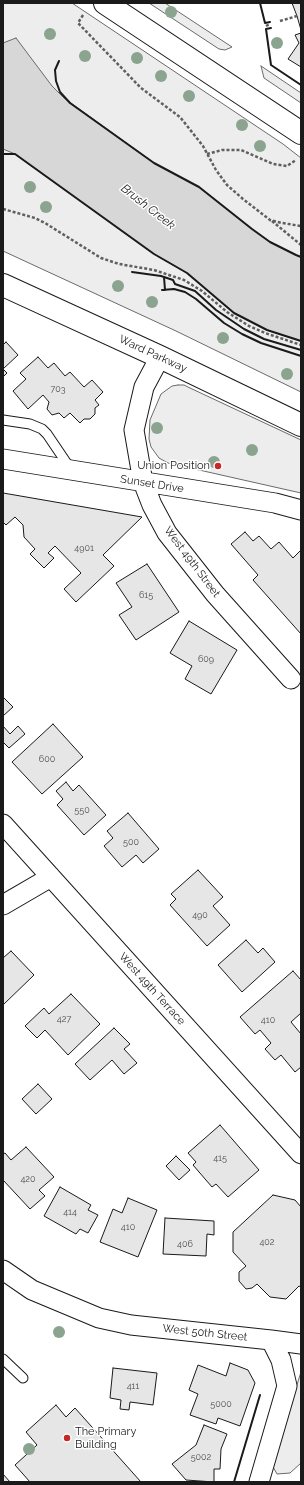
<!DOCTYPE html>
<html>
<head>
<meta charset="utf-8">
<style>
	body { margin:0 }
	#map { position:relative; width:304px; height:1485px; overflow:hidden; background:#fff; font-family:Raleway,sans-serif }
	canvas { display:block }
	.frame { position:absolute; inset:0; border:4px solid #1a1a1a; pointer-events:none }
</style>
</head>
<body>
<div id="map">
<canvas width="304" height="1485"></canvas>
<div class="frame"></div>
</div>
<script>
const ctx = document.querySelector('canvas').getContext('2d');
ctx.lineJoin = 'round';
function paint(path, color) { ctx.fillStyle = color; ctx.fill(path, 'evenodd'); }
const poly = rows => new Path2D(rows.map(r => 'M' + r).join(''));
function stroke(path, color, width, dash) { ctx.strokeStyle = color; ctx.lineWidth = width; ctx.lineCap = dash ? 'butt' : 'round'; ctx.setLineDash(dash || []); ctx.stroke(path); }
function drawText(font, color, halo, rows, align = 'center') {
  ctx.font = font + ' Raleway,sans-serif'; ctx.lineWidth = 3; ctx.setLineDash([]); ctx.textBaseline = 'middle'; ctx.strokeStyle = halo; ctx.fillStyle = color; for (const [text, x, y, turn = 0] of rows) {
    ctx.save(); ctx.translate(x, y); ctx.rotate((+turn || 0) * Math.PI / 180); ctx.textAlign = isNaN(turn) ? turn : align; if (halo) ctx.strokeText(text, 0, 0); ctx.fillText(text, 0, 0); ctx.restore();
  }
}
const green = poly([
	[3,3,72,3,283,144,301,158,301,392,176,331,3,251,3,3],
	[149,3,165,3,232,47,225,50,219,49,149,3],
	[261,66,301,93,301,103,264,78,261,66],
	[178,385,184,385,190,388,301,440,301,493,168,463,159,458,151,447,149,439,150,420,161,394,172,386,178,385],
	[301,1372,301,1463,290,1473,277,1474,272,1465,301,1372]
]);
paint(green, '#ededed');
stroke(green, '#6a6a6a', 1);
const water = poly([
	[16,38,52,86,64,98,154,163,199,187,252,229,270,242,296,255,301,257,301,341,267,330,234,313,187,273,154,254,15,154,3,149,3,43,16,38]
]);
paint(water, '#d7d7d7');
stroke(water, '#6a6a6a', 1);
const building = poly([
	[292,3,301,3,301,30,297,16,292,3],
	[301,33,301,67,288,59,299,43,295,35,301,33],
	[6,342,18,355,3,369,7,373,3,377,3,345,6,342],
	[38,357,48,368,54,363,65,376,70,372,84,387,92,380,103,392,95,400,99,405,95,408,95,414,90,419,84,419,80,423,70,413,64,418,59,413,52,415,47,409,49,402,43,395,28,409,13,391,26,379,20,373,38,357],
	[3,493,142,517,103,555,114,566,76,602,64,589,81,573,55,546,48,553,54,558,44,568,30,554,35,549,24,537,23,525,15,517,6,525,3,522,3,493],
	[245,532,253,541,259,536,271,549,279,542,293,558,301,550,301,634,253,580,258,575,231,544,245,532],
	[147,564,179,612,136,640,119,615,132,607,116,583,147,564],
	[189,621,237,650,211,694,185,679,192,666,170,653,189,621],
	[3,697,13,707,3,716,3,697],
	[53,724,83,757,42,794,12,762,53,724],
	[3,726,10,734,18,726,25,734,9,748,3,742,3,726],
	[66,782,73,791,79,785,106,815,84,835,57,805,63,799,56,791,66,782],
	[128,813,159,849,143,863,136,855,122,867,104,846,113,838,107,831,128,813],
	[198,870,223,897,213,906,230,925,207,946,170,905,176,899,171,894,198,870],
	[246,940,258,953,263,948,275,962,242,992,218,965,246,940],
	[11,951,34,975,3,1005,3,958,11,951],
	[293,971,301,980,301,1013,291,1022,301,1034,301,1067,295,1072,281,1055,275,1060,265,1049,271,1043,260,1030,255,1034,240,1017,293,971],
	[71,994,100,1024,68,1055,45,1030,37,1038,25,1026,44,1008,49,1014,71,994],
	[114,1028,130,1044,124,1049,137,1063,124,1074,112,1060,90,1080,75,1064,114,1028],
	[38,1084,52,1099,36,1114,22,1099,38,1084],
	[220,1125,259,1170,228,1197,216,1184,212,1187,193,1165,196,1162,188,1153,220,1125],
	[26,1147,54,1177,39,1190,45,1196,30,1209,3,1180,3,1154,5,1153,11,1160,26,1147],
	[176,1156,190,1170,179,1180,166,1166,176,1156],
	[60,1187,91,1205,88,1210,98,1215,88,1233,80,1229,76,1234,44,1216,60,1187],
	[273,1195,295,1200,301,1207,301,1287,299,1286,286,1299,270,1297,257,1284,252,1288,246,1289,239,1281,239,1272,246,1266,233,1252,233,1232,273,1195],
	[128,1198,157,1210,138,1257,100,1242,113,1209,122,1213,128,1198],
	[165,1218,214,1221,214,1235,207,1234,206,1256,163,1254,165,1218],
	[230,1363,248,1370,255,1383,240,1426,218,1418,216,1424,190,1415,198,1394,189,1390,198,1365,226,1376,230,1363],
	[113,1368,157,1373,153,1405,130,1402,129,1410,120,1409,121,1400,110,1398,113,1368],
	[56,1405,66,1417,75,1408,141,1482,30,1482,15,1465,37,1445,26,1432,56,1405],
	[204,1425,227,1434,221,1449,220,1469,214,1469,214,1482,186,1480,172,1464,196,1445,204,1425],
	[3,1474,10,1482,3,1482,3,1474]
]);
paint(building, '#e6e6e6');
stroke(building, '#1a1a1a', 1);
const lane = poly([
	[3,420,30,424,42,429,47,434,70,468],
	[3,1359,23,1378]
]);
const street = poly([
	[160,357,144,387,134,430,143,482,152,505,167,533,215,594,291,679],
	[3,459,275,503,301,510],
	[3,824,301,1154],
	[3,905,51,877],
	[3,1270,32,1290,99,1318,131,1325,271,1340,281,1360,287,1386,259,1482],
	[271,1340,301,1344]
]);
const highway = poly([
	[105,3,301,133],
	[3,285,160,357,301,425]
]);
stroke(lane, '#1a1a1a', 11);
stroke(street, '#1a1a1a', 21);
stroke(highway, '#1a1a1a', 24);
stroke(poly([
	[83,15,78,23,141,88,180,117,203,146,216,170,227,185,243,199,270,220,282,223,301,226],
	[280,21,297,16],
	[266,26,270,24],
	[207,154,222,150,241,150,273,164,287,166,296,160],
	[3,209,35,218,45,223,101,258,119,264,154,270,184,280,202,291,227,312,249,326,265,333,301,345],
	[272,221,301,245]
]), '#5f5f5f', 2.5, [3, 2]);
stroke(lane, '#fff', 9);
stroke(street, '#fff', 19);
stroke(highway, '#fff', 22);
stroke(poly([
	[260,3,265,23,270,22],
	[271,28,266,29,271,65,301,85],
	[59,61,55,70,56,81,60,92,70,103,154,163,199,187,252,229,270,242,296,255,301,257],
	[3,154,15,154,154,254,187,273,234,313,267,330,301,341],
	[132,272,161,276,173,280,175,284,195,291,216,310,244,329,264,339,301,350],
	[164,277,165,290],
	[162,290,174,289,185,292,196,299,224,323,242,334,261,343,301,356],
	[234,1482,260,1395]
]), '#1a1a1a', 2);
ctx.fillStyle = '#8aa48f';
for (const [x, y] of [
	[171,12],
	[50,34],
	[277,43],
	[85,56],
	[137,58],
	[161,76],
	[189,96],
	[242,125],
	[260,146],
	[30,187],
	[46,207],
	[118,286],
	[152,302],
	[223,338],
	[287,374],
	[157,428],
	[252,450],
	[214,462],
	[59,1332],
	[29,1449]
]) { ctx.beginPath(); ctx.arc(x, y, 6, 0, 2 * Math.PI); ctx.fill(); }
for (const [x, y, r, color] of [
	[218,466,4,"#c62828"],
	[67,1438,4,"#c62828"]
]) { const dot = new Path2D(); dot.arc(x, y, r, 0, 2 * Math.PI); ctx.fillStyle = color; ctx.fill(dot); stroke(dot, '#fff', 1.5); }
drawText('9px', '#4d4d4d', null, [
	["703",58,389],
	["4901",84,548],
	["615",146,595],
	["609",206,659],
	["600",47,759],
	["550",82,810],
	["500",131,842],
	["490",200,915],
	["427",64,1019],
	["410",268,1020],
	["415",220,1158],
	["420",28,1179],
	["414",70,1212],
	["410",128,1227],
	["402",267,1242],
	["406",185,1244],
	["411",133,1386],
	["5000",221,1404],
	["5002",201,1457]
]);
drawText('11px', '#1a1a1a', '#fff', [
	["Ward Parkway",153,354,25],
	["Sunset Drive",152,484,9],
	["West 49th Street",192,562,53],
	["West 49th Terrace",152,989,48],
	["West 50th Street",205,1333,6]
]);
drawText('11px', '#1a1a1a', '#fff', [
	["Union Position",210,466],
	["The Primary",75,1432,"left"],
	["Building",75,1445,"left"]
], 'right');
drawText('italic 12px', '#1a1a1a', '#fff', [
	["Brush Creek",148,207,38]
]);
</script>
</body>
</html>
